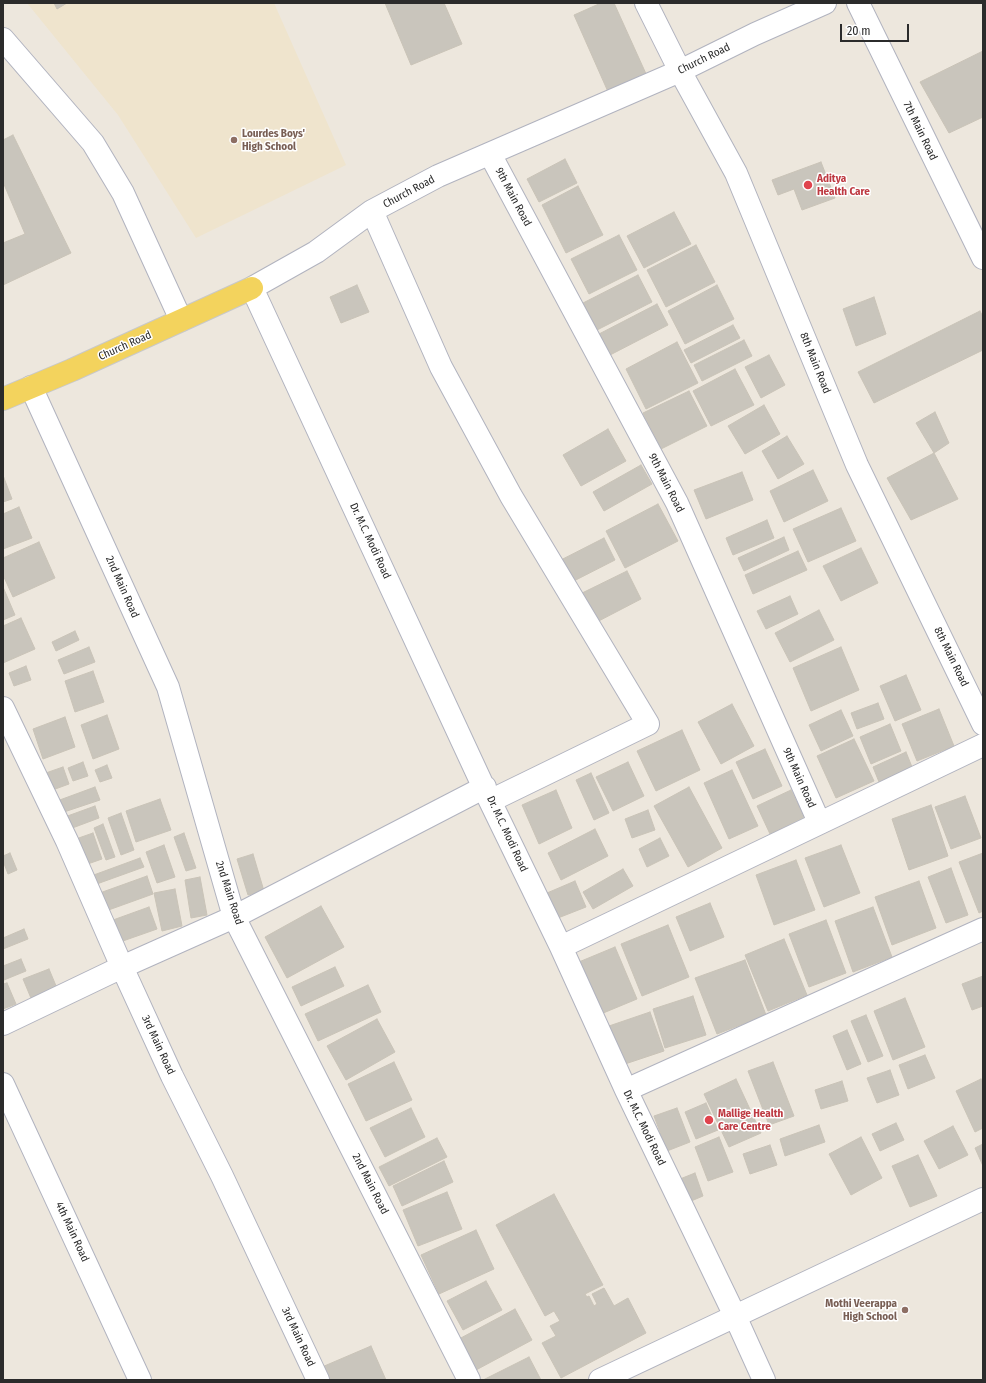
<!DOCTYPE html>
<html>
<head>
<meta charset="utf-8">
<style>
	body { margin:0 }
	#map { position:relative; width:986px; height:1383px; overflow:hidden; background:#ede7dd; font-family:"Fira Sans Condensed",sans-serif }
	canvas { display:block }
	.frame { position:absolute; inset:0; border:4px solid #2b2b2b; pointer-events:none }
	.scale { position:absolute; left:840px; top:24px; width:69px; height:18px; box-sizing:border-box; border:2px solid #2b2b2b; border-top:0; padding-left:5px; font-size:12px; line-height:14px; white-space:nowrap; color:#2b2b2b; -webkit-text-stroke:3px #fff; paint-order:stroke }
</style>
</head>
<body>
<div id="map">
<canvas width="986" height="1383"></canvas>
<div class="frame"></div>
<div class="scale">20 m</div>
</div>
<script>
const ctx = document.querySelector('canvas').getContext('2d');
ctx.lineJoin = 'round';
function paint(path, color) { ctx.fillStyle = color; ctx.fill(path, 'evenodd'); }
const poly = rows => new Path2D(rows.map(r => 'M' + r).join(''));
function stroke(path, color, width, dash) { ctx.strokeStyle = color; ctx.lineWidth = width; ctx.lineCap = dash ? 'butt' : 'round'; ctx.setLineDash(dash || []); ctx.stroke(path); }
function drawText(font, color, halo, rows, align = 'center') {
  ctx.font = font + ' "Fira Sans Condensed",sans-serif'; ctx.lineWidth = 3; ctx.setLineDash([]); ctx.textBaseline = 'middle'; ctx.strokeStyle = halo; ctx.fillStyle = color; for (const [text, x, y, turn = 0] of rows) {
    ctx.save(); ctx.translate(x, y); ctx.rotate((+turn || 0) * Math.PI / 180); ctx.textAlign = isNaN(turn) ? turn : align; if (halo) ctx.strokeText(text, 0, 0); ctx.fillText(text, 0, 0); ctx.restore();
  }
}
paint(poly([
	[27,3,274,3,346,165,196,238,118,115]
]), '#efe4cd');
const building = poly([
	[54,3,67,3,57,9,54,3],
	[385,3,444,3,462,44,411,65,385,3],
	[601,3,614,3,647,76,609,94,574,15,601,3],
	[983,51,983,117,949,133,920,82,983,51],
	[13,135,71,253,3,285,3,243,25,234,3,182,3,140,13,135],
	[565,159,577,183,539,202,527,179,565,159],
	[821,162,835,198,802,210,794,189,778,195,772,180,821,162],
	[578,186,603,235,566,253,542,205,578,186],
	[674,212,691,244,644,268,627,236,674,212],
	[619,235,637,270,589,294,571,259,619,235],
	[696,245,715,282,666,307,647,270,696,245],
	[638,275,652,302,597,330,583,303,638,275],
	[357,285,369,312,341,323,330,297,357,285],
	[717,285,734,319,685,344,668,311,717,285],
	[874,297,886,334,856,346,843,309,874,297],
	[657,304,668,325,610,355,599,334,657,304],
	[980,311,983,317,983,350,874,403,858,372,980,311],
	[733,325,740,338,691,363,684,350,733,325],
	[744,340,752,356,702,381,694,365,744,340],
	[677,342,698,383,646,409,626,369,677,342],
	[769,355,785,385,761,398,745,367,769,355],
	[735,369,754,405,711,426,693,391,735,369],
	[689,391,707,426,661,449,643,413,689,391],
	[764,405,780,434,745,454,728,426,764,405],
	[935,412,949,443,934,453,916,423,935,412],
	[608,429,626,461,581,486,563,455,608,429],
	[787,436,804,464,778,479,762,451,787,436],
	[934,453,958,499,911,520,887,478,934,453],
	[641,465,652,484,604,511,593,492,641,465],
	[813,470,828,501,784,522,770,491,813,470],
	[742,472,753,500,706,519,694,490,742,472],
	[4,478,12,499,3,502,3,479,4,478],
	[658,504,678,541,625,568,606,531,658,504],
	[19,507,32,538,3,549,3,514,19,507],
	[841,508,856,541,808,562,793,529,841,508],
	[767,520,774,538,733,555,726,538,767,520],
	[784,537,789,550,744,571,738,558,784,537],
	[604,538,615,560,564,586,553,564,604,538],
	[39,542,55,578,13,597,3,575,3,558,39,542],
	[861,548,878,583,841,601,823,566,861,548],
	[798,551,807,570,753,594,745,575,798,551],
	[627,571,641,599,591,625,576,596,627,571],
	[3,587,15,615,3,620,3,587],
	[790,596,798,614,766,629,757,611,790,596],
	[819,610,834,640,790,662,775,633,819,610],
	[21,618,35,649,3,663,3,626,21,618],
	[75,631,79,640,56,651,52,642,75,631],
	[89,647,95,662,64,674,58,660,89,647],
	[841,647,859,690,811,711,793,668,841,647],
	[26,666,31,680,14,686,9,673,26,666],
	[93,671,104,702,75,712,65,681,93,671],
	[906,675,921,710,895,721,880,686,906,675],
	[878,703,884,719,857,729,851,713,878,703],
	[732,704,754,746,721,764,698,722,732,704],
	[939,709,954,746,917,761,902,724,939,709],
	[841,710,853,736,821,751,809,725,841,710],
	[107,715,119,749,93,759,81,725,107,715],
	[65,717,75,747,43,759,33,729,65,717],
	[890,724,901,751,871,764,860,737,890,724],
	[682,730,700,770,656,791,637,751,682,730],
	[854,739,874,781,836,798,817,756,854,739],
	[765,749,782,786,753,799,736,762,765,749],
	[906,752,912,767,879,782,873,767,906,752],
	[83,762,88,776,73,781,68,768,83,762],
	[628,762,644,796,613,811,596,777,628,762],
	[107,765,112,778,100,782,95,770,107,765],
	[63,767,69,784,47,792,40,775,63,767],
	[732,770,758,826,729,839,704,783,732,770],
	[591,773,609,813,594,820,576,780,591,773],
	[95,787,100,800,61,813,57,801,95,787],
	[689,787,722,848,688,867,654,806,689,787],
	[556,790,572,828,539,844,522,805,556,790],
	[791,790,804,817,770,834,757,806,791,790],
	[965,796,981,838,951,849,935,807,965,796],
	[160,799,171,830,136,842,126,811,160,799],
	[931,805,948,856,909,870,892,819,931,805],
	[95,806,99,818,67,830,62,818,95,806],
	[648,810,655,830,632,838,625,819,648,810],
	[121,813,134,850,121,855,108,818,121,813],
	[103,824,115,857,106,860,94,828,103,824],
	[595,829,608,856,561,880,548,853,595,829],
	[93,833,102,859,82,866,73,840,93,833],
	[184,833,196,868,186,871,174,837,184,833],
	[660,838,669,856,647,867,639,849,660,838],
	[164,845,175,877,157,883,146,852,164,845],
	[841,845,860,893,824,907,805,858,841,845],
	[10,853,17,870,8,874,3,861,3,856,10,853],
	[983,853,983,911,979,913,959,862,983,853],
	[253,854,264,891,248,895,237,859,253,854],
	[140,858,144,867,94,885,91,876,140,858],
	[796,860,815,910,774,925,756,875,796,860],
	[951,868,968,915,946,923,928,877,951,868],
	[623,869,633,886,593,909,583,892,623,869],
	[147,876,153,894,103,912,97,894,147,876],
	[200,877,207,915,191,918,185,880,200,877],
	[575,881,586,907,558,918,547,893,575,881],
	[919,881,936,928,892,945,875,897,919,881],
	[175,889,182,926,162,931,154,893,175,889],
	[710,903,724,937,690,951,676,917,710,903],
	[321,906,344,947,287,978,265,937,321,906],
	[149,907,157,929,120,942,113,920,149,907],
	[873,907,892,957,853,972,835,921,873,907],
	[826,920,846,973,809,987,789,934,826,920],
	[668,925,689,977,642,996,621,944,668,925],
	[24,929,28,939,3,949,3,938,24,929],
	[784,939,807,995,768,1011,745,955,784,939],
	[615,947,637,999,596,1016,574,964,615,947],
	[21,959,26,971,4,980,3,966,21,959],
	[745,960,766,1015,717,1034,695,978,745,960],
	[335,967,344,986,301,1006,292,987,335,967],
	[49,969,59,993,33,1003,23,979,49,969],
	[983,976,983,1006,972,1010,962,984,983,976],
	[7,983,16,1004,3,1009,3,984,7,983],
	[368,985,381,1012,318,1041,305,1014,368,985],
	[693,996,706,1035,665,1048,653,1009,693,996],
	[905,998,925,1047,893,1060,874,1011,905,998],
	[650,1012,664,1051,619,1066,606,1027,650,1012],
	[866,1015,883,1056,868,1062,851,1021,866,1015],
	[377,1019,395,1052,346,1080,327,1046,377,1019],
	[847,1030,861,1064,847,1070,833,1036,847,1030],
	[925,1055,935,1078,908,1089,899,1065,925,1055],
	[394,1062,412,1100,366,1121,348,1084,394,1062],
	[773,1062,794,1116,769,1125,748,1071,773,1062],
	[890,1070,899,1095,877,1103,867,1078,890,1070],
	[736,1079,761,1133,729,1147,704,1094,736,1079],
	[981,1079,983,1083,983,1128,975,1132,956,1091,981,1079],
	[842,1081,848,1101,821,1109,815,1090,842,1081],
	[706,1103,718,1130,696,1139,685,1112,706,1103],
	[411,1108,425,1137,385,1157,370,1128,411,1108],
	[677,1108,690,1142,667,1151,654,1116,677,1108],
	[896,1123,904,1140,880,1151,872,1134,896,1123],
	[819,1125,825,1142,785,1156,780,1139,819,1125],
	[953,1126,968,1155,939,1169,924,1141,953,1126],
	[719,1137,733,1172,708,1181,695,1147,719,1137],
	[861,1137,882,1178,851,1195,829,1154,861,1137],
	[437,1138,447,1157,389,1186,379,1167,437,1138],
	[983,1144,983,1166,975,1148,983,1144],
	[770,1145,777,1165,750,1174,743,1154,770,1145],
	[918,1155,937,1196,910,1207,892,1166,918,1155],
	[444,1161,453,1182,402,1206,393,1186,444,1161],
	[695,1173,703,1196,684,1204,675,1181,695,1173],
	[447,1192,462,1229,418,1246,403,1210,447,1192],
	[554,1194,603,1285,585,1294,587,1297,589,1296,594,1306,597,1304,592,1294,604,1288,614,1306,628,1298,646,1333,561,1378,542,1343,556,1336,550,1326,560,1321,554,1311,545,1316,496,1225,554,1194],
	[476,1230,494,1269,439,1294,421,1255,476,1230],
	[486,1281,502,1310,463,1330,447,1301,486,1281],
	[515,1309,532,1340,476,1370,459,1339,515,1309],
	[371,1346,386,1380,328,1380,322,1367,371,1346],
	[529,1357,541,1380,483,1380,529,1357]
]);
paint(building, '#c9c5bc');
stroke(building, '#c9c3b7', 1);
const minor = poly([
	[646,3,680,71,736,173,857,465,983,724],
	[858,3,983,258],
	[3,39,93,143,123,193,181,320],
	[490,154,677,503,819,822],
	[372,211,441,367,511,496,648,724,490,801],
	[31,387,168,687,234,917,469,1380],
	[3,708,67,841,122,967,172,1076,222,1176,318,1380],
	[561,947,983,745],
	[3,1024,122,967,234,917,485,787],
	[3,1084,140,1380],
	[626,1090,983,929],
	[600,1380,983,1199],
	[764,1380,735,1316,626,1090,561,947,490,801,252,288,316,252,372,211,438,176,680,71,755,34,825,3]
]);
const major = poly([
	[3,399,72,370,252,288]
]);
stroke(minor, '#b1b3bf', 24);
stroke(major, '#c8c8c8', 24);
stroke(minor, '#fff', 22);
stroke(major, '#f3d35d', 22);
for (const [x, y, r, color] of [
	[234,140,4,"#8d6e63"],
	[808,185,5,"#e0444e"],
	[709,1120,5,"#e0444e"],
	[905,1310,4,"#8d6e63"]
]) { const dot = new Path2D(); dot.arc(x, y, r, 0, 2 * Math.PI); ctx.fillStyle = color; ctx.fill(dot); stroke(dot, '#fff', 1.5); }
drawText('11px', '#2b2b2b', '#fff', [
	["Church Road",704,59,-26],
	["7th Main Road",920,131,64],
	["Church Road",409,192,-28],
	["9th Main Road",513,197,62],
	["Church Road",125,346,-24],
	["8th Main Road",815,363,68],
	["9th Main Road",666,483,63],
	["Dr. M.C. Modi Road",370,541,65],
	["2nd Main Road",122,587,66],
	["8th Main Road",951,657,64],
	["9th Main Road",799,778,66],
	["Dr. M.C. Modi Road",507,834,65],
	["2nd Main Road",229,893,72],
	["3rd Main Road",158,1045,65],
	["Dr. M.C. Modi Road",644,1128,64],
	["2nd Main Road",370,1184,63],
	["4th Main Road",72,1232,65],
	["3rd Main Road",298,1337,65]
]);
drawText('bold 11px', '#785e54', '#fff', [
	["Lourdes Boys'",242,134],
	["High School",242,147],
	["Mothi Veerappa",897,1304,"right"],
	["High School",897,1317,"right"]
], 'left');
drawText('bold 11px', '#be3a42', '#fff', [
	["Aditya",817,179],
	["Health Care",817,192],
	["Mallige Health",718,1114],
	["Care Centre",718,1127]
], 'left');
</script>
</body>
</html>
